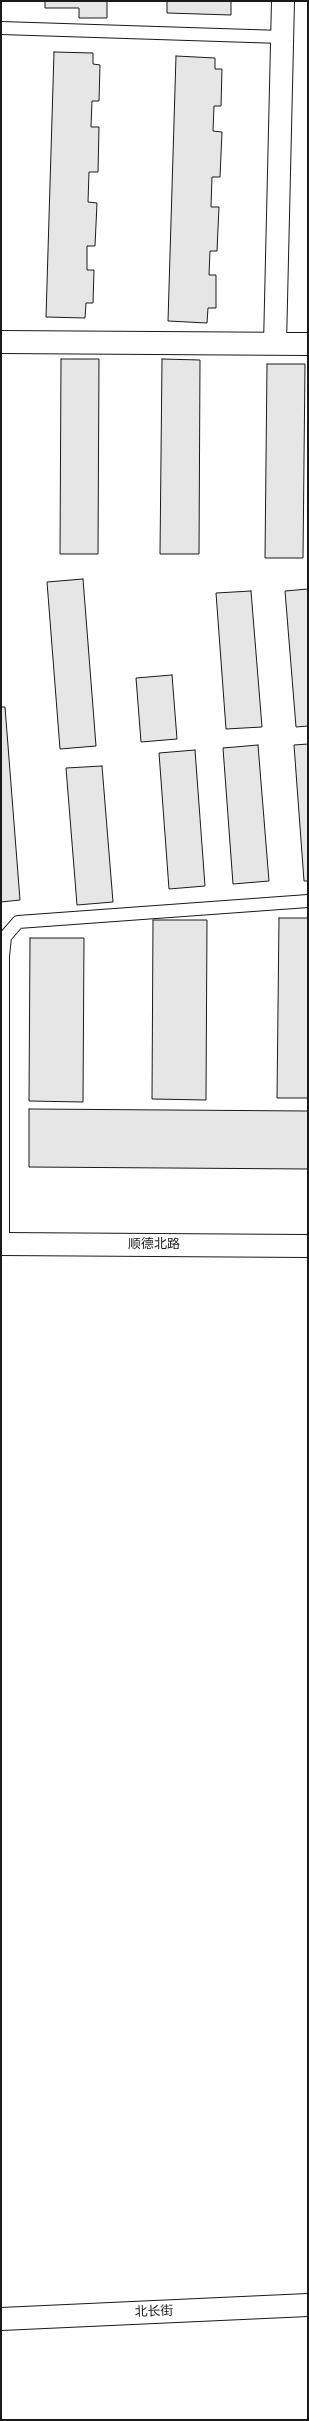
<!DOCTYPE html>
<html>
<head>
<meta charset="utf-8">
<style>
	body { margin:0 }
	#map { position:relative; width:309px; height:2421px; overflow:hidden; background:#fff; font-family:"Varela Round",sans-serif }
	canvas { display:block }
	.frame { position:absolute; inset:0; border:2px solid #1a1a1a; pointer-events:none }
</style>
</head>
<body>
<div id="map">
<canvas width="309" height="2421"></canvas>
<div class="frame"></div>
</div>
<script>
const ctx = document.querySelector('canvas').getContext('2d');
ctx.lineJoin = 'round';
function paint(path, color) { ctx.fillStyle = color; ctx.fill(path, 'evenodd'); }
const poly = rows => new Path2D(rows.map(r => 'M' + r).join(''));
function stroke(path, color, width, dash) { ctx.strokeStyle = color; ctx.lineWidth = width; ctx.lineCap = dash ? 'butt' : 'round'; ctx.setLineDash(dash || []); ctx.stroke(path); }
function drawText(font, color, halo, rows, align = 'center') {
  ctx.font = font + ' "Varela Round","Noto Sans SC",sans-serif'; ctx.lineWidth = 3; ctx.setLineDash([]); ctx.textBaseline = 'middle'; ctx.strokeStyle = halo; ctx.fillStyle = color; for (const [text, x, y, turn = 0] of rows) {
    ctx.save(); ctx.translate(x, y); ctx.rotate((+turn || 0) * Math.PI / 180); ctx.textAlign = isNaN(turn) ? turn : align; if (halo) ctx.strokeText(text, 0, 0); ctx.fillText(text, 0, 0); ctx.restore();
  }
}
const building = poly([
	[45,1,107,1,107,18,79,18,79,8,45,8,45,1],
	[167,1,231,1,231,15,167,13,167,1],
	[54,52,93,53,93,64,100,65,99,101,92,101,91,127,99,127,98,172,89,172,88,202,97,203,95,246,87,246,87,270,94,270,93,303,86,303,85,318,46,317,54,52],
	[176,56,215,58,215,69,222,69,221,106,214,106,213,131,222,132,220,177,212,177,211,207,219,207,217,251,210,251,209,275,216,275,216,308,208,308,207,323,168,321,176,56],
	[61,359,99,359,98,554,60,554,61,359],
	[162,359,200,360,199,554,160,554,162,359],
	[267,364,305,364,303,558,265,558,267,364],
	[83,579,96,746,60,749,47,582,83,579],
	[308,589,308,726,296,727,285,591,308,589],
	[251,591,262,727,226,729,216,593,251,591],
	[172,675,177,739,141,742,136,678,172,675],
	[1,707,5,707,20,900,1,902,1,707],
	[308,744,308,881,304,881,294,745,308,744],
	[258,745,269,881,233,884,223,748,258,745],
	[195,750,205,886,169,889,159,753,195,750],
	[102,766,113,902,77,905,66,768,102,766],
	[279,918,308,918,308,1098,277,1098,279,918],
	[153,920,207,920,206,1100,152,1099,153,920],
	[30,938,84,938,83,1102,29,1101,30,938],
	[29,1109,308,1111,308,1169,29,1167,29,1109]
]);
paint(building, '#e6e6e6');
stroke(building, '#1a1a1a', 1);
const service = poly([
	[1,28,282,37],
	[3,1244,3,956,5,937,18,922,308,901]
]);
const minor = poly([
	[1,342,308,344],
	[275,344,283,1],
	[1,2319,308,2305]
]);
const tertiary = poly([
	[1,1244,308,1246]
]);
stroke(service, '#1a1a1a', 14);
stroke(minor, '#1a1a1a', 24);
stroke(tertiary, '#1a1a1a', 24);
stroke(service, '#fff', 12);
stroke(minor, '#fff', 22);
stroke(tertiary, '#fff', 22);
drawText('13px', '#1a1a1a', '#fff', [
	["顺德北路",154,1245],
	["北长街",154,2312,-2]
]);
</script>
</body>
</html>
